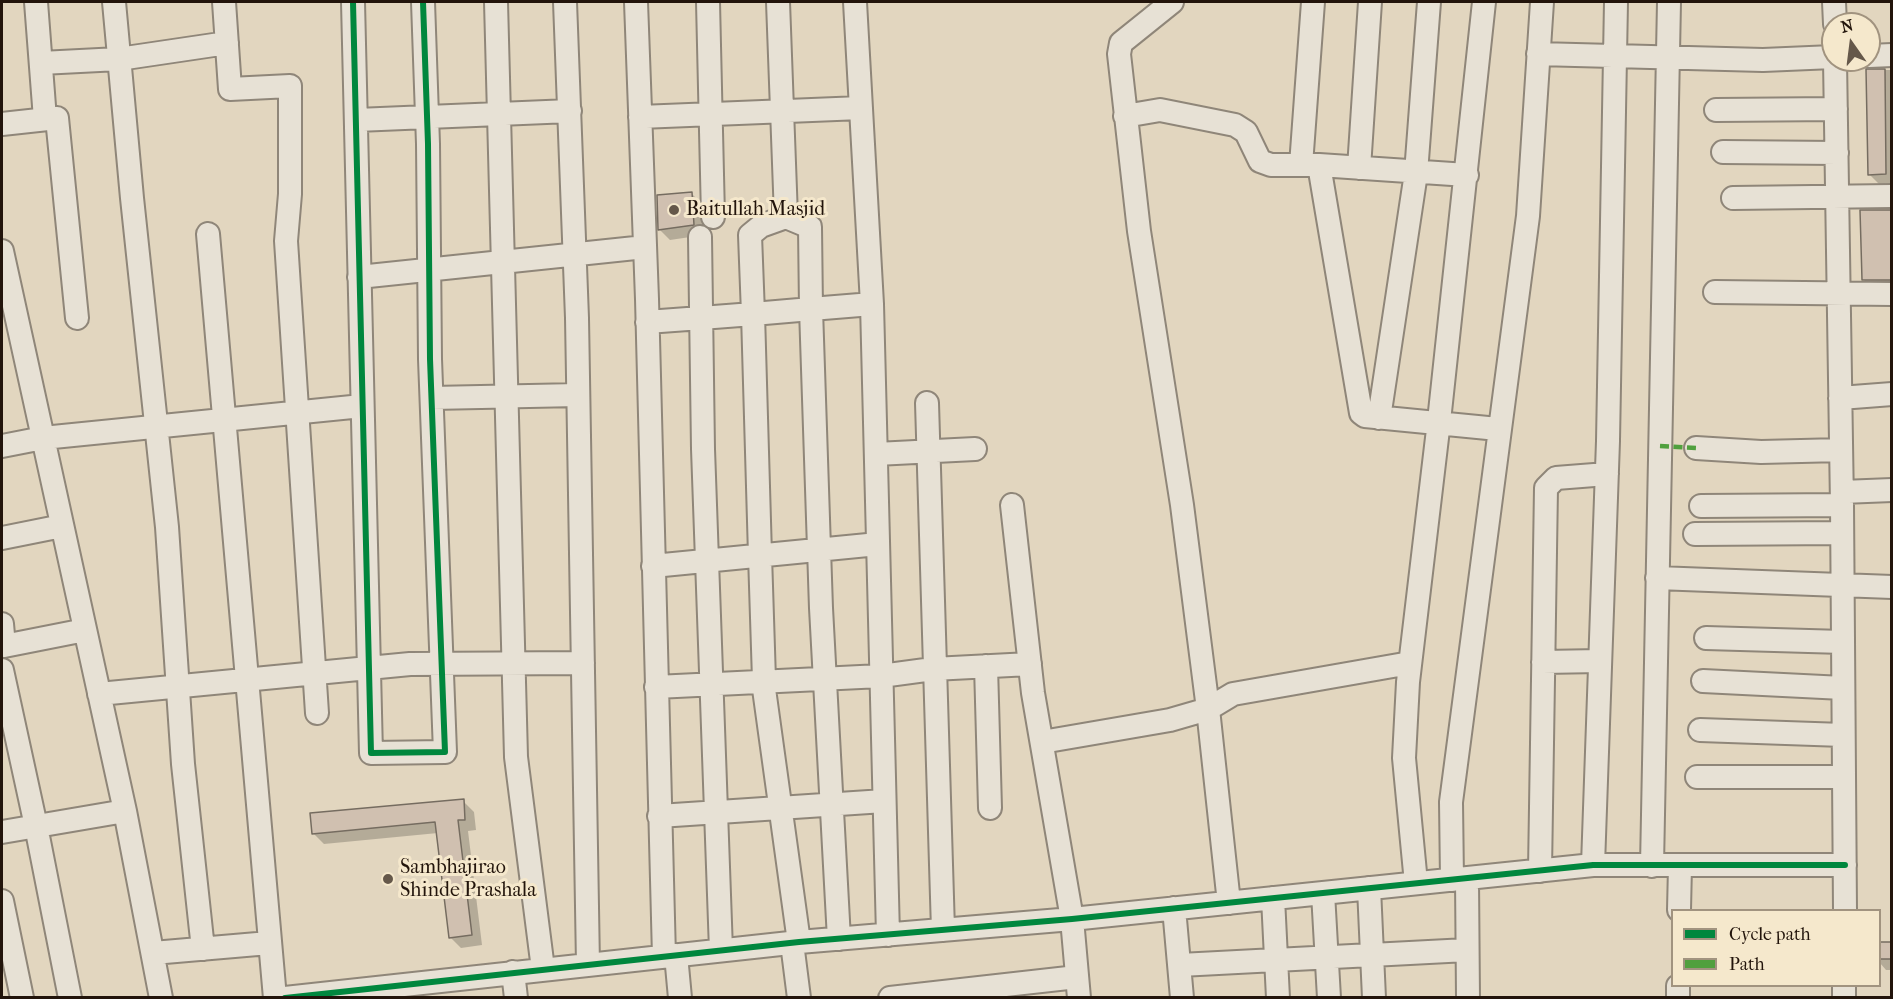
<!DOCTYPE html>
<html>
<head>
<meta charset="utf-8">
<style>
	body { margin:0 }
	#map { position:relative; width:1893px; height:999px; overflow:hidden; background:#e2d6bf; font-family:"IM FELL French Canon",serif }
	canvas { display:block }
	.frame { position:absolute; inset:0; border:3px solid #22140b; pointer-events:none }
	.legend { position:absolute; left:1671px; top:909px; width:210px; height:78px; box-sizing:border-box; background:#f5e8cc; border:2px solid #a1937f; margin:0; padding:8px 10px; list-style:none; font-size:18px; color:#22140b }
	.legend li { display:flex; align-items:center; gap:12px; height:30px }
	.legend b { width:30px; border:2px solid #a1937f }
	.north { position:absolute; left:1821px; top:12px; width:60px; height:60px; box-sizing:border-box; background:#f5e8cc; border:2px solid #a1937f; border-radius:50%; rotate:346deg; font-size:16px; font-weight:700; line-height:24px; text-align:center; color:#22140b }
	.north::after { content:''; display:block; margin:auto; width:21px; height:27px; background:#65584a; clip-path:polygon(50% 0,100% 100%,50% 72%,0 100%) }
</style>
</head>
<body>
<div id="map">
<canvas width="1893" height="999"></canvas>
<div class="frame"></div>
<ul class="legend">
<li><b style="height:8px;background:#00873e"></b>Cycle path</li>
<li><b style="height:8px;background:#50a03e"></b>Path</li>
</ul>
<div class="north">N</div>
</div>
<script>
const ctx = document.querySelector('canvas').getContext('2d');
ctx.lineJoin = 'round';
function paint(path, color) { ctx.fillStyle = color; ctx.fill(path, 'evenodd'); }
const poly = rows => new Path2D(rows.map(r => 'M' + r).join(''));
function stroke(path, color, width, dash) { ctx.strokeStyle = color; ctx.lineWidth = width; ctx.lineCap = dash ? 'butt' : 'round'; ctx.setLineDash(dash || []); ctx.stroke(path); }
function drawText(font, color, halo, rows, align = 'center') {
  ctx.font = font + ' "IM FELL French Canon",serif'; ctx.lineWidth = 6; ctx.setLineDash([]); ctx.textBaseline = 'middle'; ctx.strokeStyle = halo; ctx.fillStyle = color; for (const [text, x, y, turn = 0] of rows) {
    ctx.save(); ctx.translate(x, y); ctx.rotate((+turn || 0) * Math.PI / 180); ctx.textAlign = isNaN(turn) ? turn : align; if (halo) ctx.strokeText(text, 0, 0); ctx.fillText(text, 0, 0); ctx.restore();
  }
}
paint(poly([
	[1868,70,1892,70,1892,185,1880,185,1869,174],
	[691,193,702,204,704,235,670,240,659,229],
	[1861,211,1892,211,1892,285,1870,286,1863,279],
	[463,801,474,812,476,830,468,831,482,945,461,948,450,937,438,833,324,844,313,833],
	[1880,944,1892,944,1892,970,1886,970,1880,963]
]), '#0003');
const building = poly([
	[1866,69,1885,69,1886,174,1868,175,1866,69],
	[692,192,694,225,658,230,657,195,692,192],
	[1860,210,1891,210,1892,280,1862,280,1860,210],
	[464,799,465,820,458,820,472,935,449,938,435,822,312,834,310,813,464,799],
	[1880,942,1892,942,1892,959,1880,959,1880,942]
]);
paint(building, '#d0c0b0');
stroke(building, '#756c60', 1.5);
const minor = poly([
	[36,2,45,119],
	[114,2,132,198,167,527,183,764,203,949],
	[224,2,230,89,290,86,290,194,286,241,317,713],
	[353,2,371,753,445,752,430,359,428,144,423,2],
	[496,2,516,757,543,969],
	[565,2,577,318,588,964],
	[636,2,647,299,664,956],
	[708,2,713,217],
	[778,2,786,217],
	[855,2,872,304],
	[1172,2,1121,43,1119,54,1139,231,1182,505,1208,709,1229,903],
	[1834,2,1835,24],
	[1538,54,1763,60,1833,57],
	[1869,56,1892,55],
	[1835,60,1842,505,1845,910],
	[41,63,119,59,227,43],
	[1716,110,1836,109],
	[1125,116,1160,110,1235,125,1246,132,1260,161,1271,165,1319,165,1467,175],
	[640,117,861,108],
	[357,120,570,111],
	[2,124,57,118,77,318],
	[1723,152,1837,153],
	[1301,165,1313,2],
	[1319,165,1361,413,1365,416,1498,429],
	[1359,168,1370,2],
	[1733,198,1892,196],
	[208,234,275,998],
	[700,237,703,449,721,950],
	[2,251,125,811,161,998],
	[359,277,645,247],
	[1715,292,1892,294],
	[647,322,701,318,753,314,811,309,810,227,786,217,761,226,750,235,753,314,760,555,764,680,764,689,799,942],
	[432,398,578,395],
	[1840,398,1892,394],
	[927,403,943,930],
	[1379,418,1416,173,1429,2],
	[2,446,43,438,362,406],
	[1696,448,1761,452,1841,450],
	[876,454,975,449],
	[1842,492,1892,490],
	[1012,505,1033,693,1072,919,1079,998],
	[1701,506,1842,505],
	[1695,534,1842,533],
	[2,538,62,526],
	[653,566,878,544],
	[1657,578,1892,587],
	[2,624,4,646,85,630],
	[1706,638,1843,642],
	[1543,662,1600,661],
	[986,666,990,808],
	[2,670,36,826,70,998],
	[1703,681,1843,688],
	[656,687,881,676,933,669,1030,664],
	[99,694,410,664,583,663],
	[1700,730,1843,735],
	[1042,742,1170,720,1208,709,1233,694,1410,663],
	[1697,777,1844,777],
	[659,816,884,801],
	[2,832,125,811],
	[1593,865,1608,441,1616,2],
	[1652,866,1669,2],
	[1540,871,1546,488,1556,478,1607,474],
	[1467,879,1468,998],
	[1452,880,1451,802,1528,216,1542,2],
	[1416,883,1404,758,1408,682,1439,421,1484,2],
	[1369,888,1374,998],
	[1323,893,1329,998],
	[1273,898,1278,998],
	[2,901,22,998],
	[1174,908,1182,998],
	[1679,910,1680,866],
	[839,939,821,608,811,309,872,304,888,935],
	[792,943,799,998],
	[153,953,269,943],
	[676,955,680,998],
	[1180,965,1467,950],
	[513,972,516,998],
	[285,998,799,942,1072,919,1593,865,1845,865],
	[890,998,1077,977],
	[1678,998,1678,986],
	[1844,998,1844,986]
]);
stroke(minor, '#8f8679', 26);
stroke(minor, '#e7e1d5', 22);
stroke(poly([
	[1660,446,1696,448]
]), '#50a03e', 4.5, [9, 4.5]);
stroke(poly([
	[353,2,371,753,445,752,430,359,428,144,423,2],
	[285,998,799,942,1072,919,1593,865,1845,865]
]), '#00873e', 6);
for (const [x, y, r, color] of [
	[674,210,6,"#65584a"],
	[388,879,6,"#65584a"]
]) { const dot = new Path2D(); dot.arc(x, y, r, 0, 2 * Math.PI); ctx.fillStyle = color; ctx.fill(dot); stroke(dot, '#f5e8cc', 2); }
drawText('20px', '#22140b', '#f5e8cc', [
	["Baitullah Masjid",686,210],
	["Sambhajirao",400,868],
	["Shinde Prashala",400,891]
], 'left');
</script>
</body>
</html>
